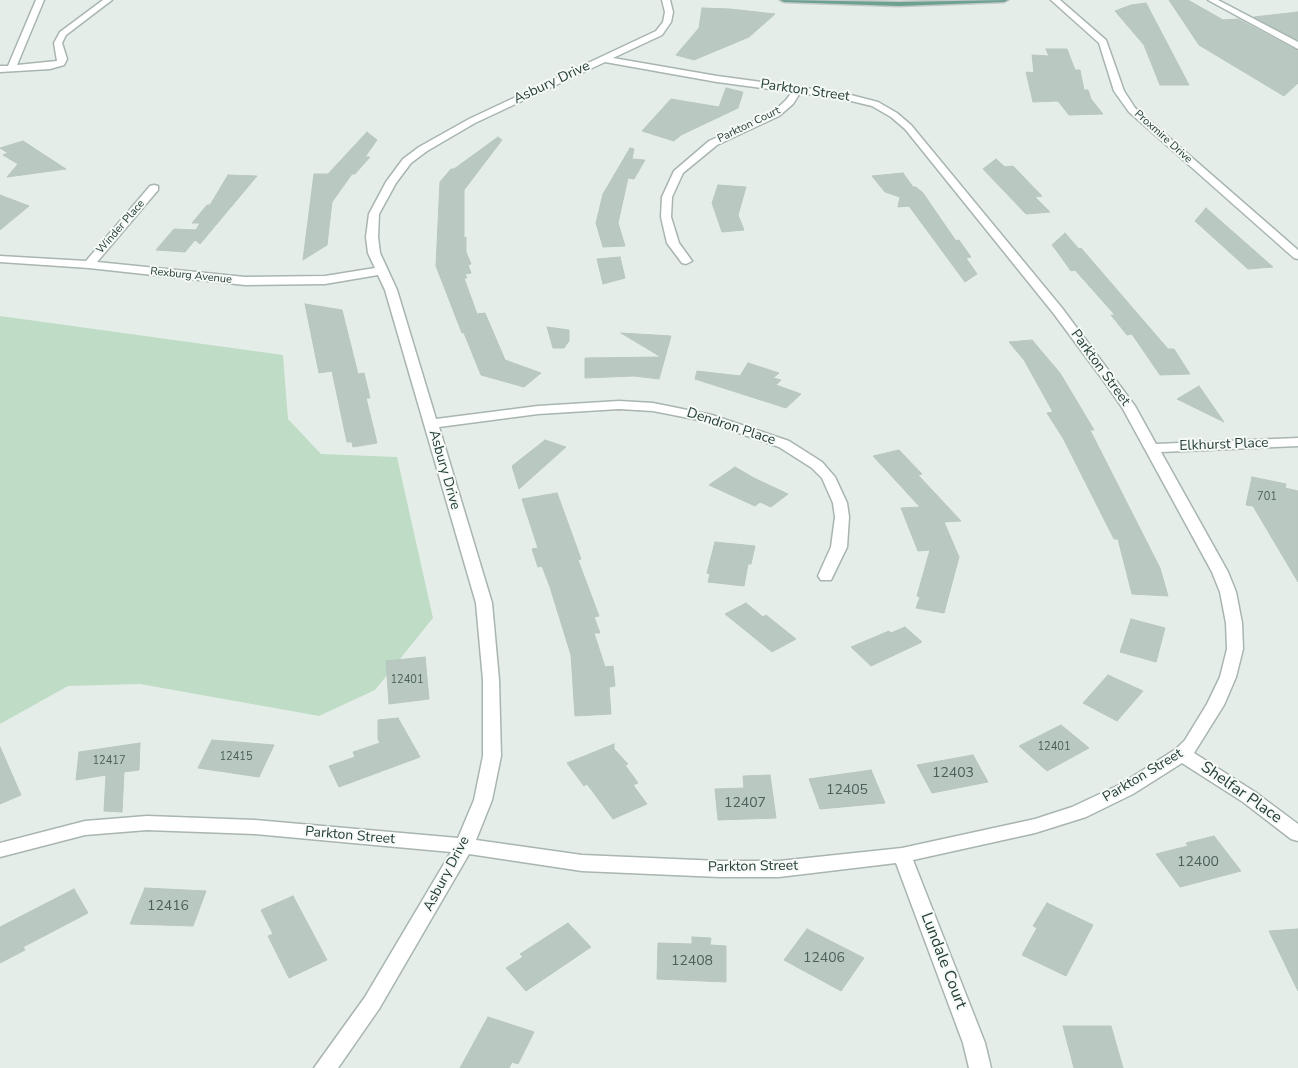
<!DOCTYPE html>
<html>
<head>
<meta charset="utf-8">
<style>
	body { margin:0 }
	canvas { display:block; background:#e5ede9 }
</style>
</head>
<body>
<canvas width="1298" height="1068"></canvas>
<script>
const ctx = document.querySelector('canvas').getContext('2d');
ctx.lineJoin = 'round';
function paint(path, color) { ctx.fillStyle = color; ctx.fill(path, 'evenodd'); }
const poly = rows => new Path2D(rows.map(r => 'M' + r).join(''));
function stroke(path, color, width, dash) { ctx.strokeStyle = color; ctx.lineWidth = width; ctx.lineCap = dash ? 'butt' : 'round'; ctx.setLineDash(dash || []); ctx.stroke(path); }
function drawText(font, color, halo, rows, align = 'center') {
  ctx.font = font + ' "Nunito Sans",sans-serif'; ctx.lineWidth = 4; ctx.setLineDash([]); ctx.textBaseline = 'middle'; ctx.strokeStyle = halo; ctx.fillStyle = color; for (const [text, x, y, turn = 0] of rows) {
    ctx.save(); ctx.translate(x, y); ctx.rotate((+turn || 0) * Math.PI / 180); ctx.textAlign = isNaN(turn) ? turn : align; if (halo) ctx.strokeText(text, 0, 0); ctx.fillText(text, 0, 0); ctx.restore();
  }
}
paint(poly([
	[0,316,283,355,288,419,321,454,397,457,433,618,375,690,319,716,140,684,68,686,0,724]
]), '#bfddc6');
const building = poly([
	[1169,0,1188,0,1223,20,1238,19,1298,51,1298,83,1284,96,1199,45,1169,0],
	[1146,3,1189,85,1160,85,1144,45,1115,11,1131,5,1146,3],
	[702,8,730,9,775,14,749,37,694,60,676,55,699,28,702,8],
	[1298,12,1298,40,1254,17,1298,12],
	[1046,49,1067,49,1075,70,1080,70,1084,90,1088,90,1091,99,1103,114,1069,115,1058,101,1033,102,1026,72,1034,73,1032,55,1049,56,1046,49],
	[726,88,743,92,738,108,681,135,674,141,642,131,671,99,719,107,726,88],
	[367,132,377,140,365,157,370,157,355,174,352,174,332,202,327,245,303,260,314,174,328,174,367,132],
	[498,137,502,140,464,190,464,238,466,237,466,252,471,264,468,265,471,273,465,274,467,278,464,278,477,314,485,313,505,360,541,373,524,387,481,375,464,333,462,333,436,266,440,182,451,169,454,169,498,137],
	[23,141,66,169,7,177,18,164,3,155,8,153,0,148,23,141],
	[630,148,634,149,632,159,645,160,634,179,628,178,618,223,625,246,603,247,596,223,603,194,630,148],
	[996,159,1005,167,1013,166,1042,196,1035,197,1050,212,1026,214,983,169,996,159],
	[903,173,913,187,916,187,923,193,956,241,959,240,971,257,966,258,977,274,965,282,909,206,898,207,900,197,885,192,872,176,903,173],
	[228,175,257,176,200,244,195,240,185,252,156,250,174,229,196,230,200,223,192,223,207,205,210,205,228,175],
	[718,185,746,187,738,215,744,230,722,232,712,203,718,185],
	[0,195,29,206,0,230,0,195],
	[1206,208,1273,267,1248,269,1195,221,1206,208],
	[1065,233,1079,249,1081,248,1168,349,1174,349,1190,374,1160,375,1136,340,1132,334,1127,335,1111,315,1115,315,1075,270,1071,271,1056,250,1052,245,1065,233],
	[620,257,625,278,603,284,597,259,620,257],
	[305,304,342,310,358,374,364,373,370,398,366,398,377,443,353,447,352,442,347,442,332,371,319,373,305,304],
	[547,327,569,330,569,341,564,348,553,348,547,327],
	[621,333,671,336,659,379,634,376,585,378,585,358,661,357,621,333],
	[1032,340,1060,373,1094,430,1090,430,1160,568,1168,596,1132,594,1118,539,1114,539,1063,438,1047,413,1053,412,1024,360,1009,342,1032,340],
	[748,363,779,373,773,378,781,380,776,385,801,394,786,408,695,379,697,371,740,376,748,363],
	[1199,386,1224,422,1177,399,1199,386],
	[545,440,566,447,519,489,512,466,545,440],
	[899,450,922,474,918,475,961,521,944,522,959,557,944,613,916,608,920,597,917,596,930,550,918,551,901,508,920,507,873,456,899,450],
	[735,467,754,478,788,494,771,507,760,502,755,506,709,485,735,467],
	[1252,477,1286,484,1285,488,1298,491,1298,582,1253,506,1246,505,1252,477],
	[557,493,581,559,578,560,599,616,594,617,600,633,594,633,605,667,613,666,615,686,609,687,611,714,575,716,571,655,550,587,542,566,538,567,532,549,538,548,522,499,557,493],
	[715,542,755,546,751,564,748,564,744,586,708,582,710,574,707,573,715,542],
	[746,603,763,617,766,615,796,639,772,652,725,614,746,603],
	[1131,619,1165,628,1156,662,1120,652,1131,619],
	[905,627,922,642,871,666,851,647,889,631,891,633,905,627],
	[425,657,429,699,389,704,386,661,425,657],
	[1108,675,1143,691,1117,721,1083,703,1108,675],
	[398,718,420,757,339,787,329,766,355,757,353,752,380,743,378,739,378,720,398,718],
	[1061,725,1089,748,1047,771,1019,746,1061,725],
	[212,740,274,745,259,777,198,768,212,740],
	[140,743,139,770,124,772,122,812,104,811,106,775,76,780,79,752,140,743],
	[614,744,614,749,628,764,625,765,638,783,633,785,647,804,613,819,587,784,584,786,567,763,614,744],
	[0,747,21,795,0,804,0,747],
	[973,755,988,782,932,793,917,765,973,755],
	[871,770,885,803,820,809,809,779,871,770],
	[770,775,776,818,718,820,715,789,744,788,743,776,770,775],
	[1214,836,1241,871,1180,887,1156,854,1188,846,1186,843,1214,836],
	[145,888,206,891,193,926,130,924,145,888],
	[74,889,88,913,23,947,25,950,0,963,0,927,74,889],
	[293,896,327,960,289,978,268,936,273,934,261,910,293,896],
	[1047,903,1093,925,1066,976,1022,955,1037,928,1033,926,1047,903],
	[568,923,591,947,526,991,506,968,523,957,520,954,568,923],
	[807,929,864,958,841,991,784,960,807,929],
	[1298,929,1298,991,1269,931,1298,929],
	[692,937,711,938,710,945,726,946,726,982,657,979,658,943,692,944,692,937],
	[488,1017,534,1032,518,1064,512,1062,509,1068,460,1068,488,1017],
	[1063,1026,1111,1026,1123,1068,1074,1068,1063,1026]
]);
paint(building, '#bac8c2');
stroke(building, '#b8c7c0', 1);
const minor = poly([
	[36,0,44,0,17,65,57,61,54,43,60,32,103,0,112,0,66,35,62,43,67,59,64,65,50,69,0,72,0,66,8,66,36,0],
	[662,0,670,0,673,12,671,22,662,35,613,58,717,76,843,93,878,102,897,113,911,125,1062,308,1135,406,1156,444,1298,438,1298,446,1161,452,1228,572,1236,592,1242,623,1243,649,1236,677,1224,705,1194,753,1255,792,1298,824,1298,841,1291,839,1243,802,1182,763,1133,794,1086,817,1035,833,913,860,985,1043,991,1068,969,1068,963,1043,896,863,779,877,720,877,582,871,469,854,379,1009,338,1068,314,1068,365,997,451,852,255,834,147,830,85,835,0,857,0,843,85,821,147,816,255,820,458,838,474,800,483,756,483,680,476,603,385,290,378,275,325,284,245,285,89,268,0,262,0,256,86,261,150,186,154,185,158,186,158,190,97,262,245,277,325,276,375,268,368,253,366,237,369,214,386,182,403,159,419,147,469,119,656,31,663,22,665,12,662,0],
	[605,62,717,82,792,92,786,100,773,112,709,141,674,171,662,197,661,217,667,243,682,263,686,264,692,261,679,243,671,217,672,197,683,173,717,145,779,116,793,104,800,93,843,99,872,106,891,117,905,129,1054,314,1100,376,1123,409,1212,572,1220,592,1226,623,1227,649,1220,677,1207,704,1185,740,1176,749,1121,784,1072,807,1035,819,902,848,779,861,720,861,582,855,476,840,492,800,501,756,499,680,492,603,439,427,538,414,619,409,653,411,704,421,779,447,812,468,822,478,833,503,835,517,831,547,818,576,821,580,831,580,847,547,849,517,847,503,835,477,822,462,789,441,712,415,653,403,619,401,538,406,436,419,397,290,380,253,378,237,379,214,396,183,411,163,427,151,475,123,605,62],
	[1051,0,1060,0,1106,40,1124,91,1135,108,1298,250,1298,259,1294,258,1129,112,1114,91,1099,43,1051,0],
	[1208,0,1218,0,1298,42,1298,49,1208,0]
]);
const major = poly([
	[780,0,899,2,1008,0,1004,2,899,6,784,2,780,0]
]);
stroke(minor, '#a8b5b0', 3);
stroke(major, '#c2c9c7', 3);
paint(minor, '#fff');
paint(major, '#6ca091');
drawText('11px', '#253e36', '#f6faf7', [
	["Parkton Court",749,125,-26],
	["Proxmire Drive",1163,137,42],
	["Winder Place",121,227,-49],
	["Rexburg Avenue",191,276,6]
]);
drawText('11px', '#4a6059', null, [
	["701",1267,497],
	["12401",407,680],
	["12401",1054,747],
	["12415",236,757],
	["12417",109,761]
]);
drawText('14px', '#253e36', '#f6faf7', [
	["Asbury Drive",552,83,-25],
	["Parkton Street",805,91,8],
	["Parkton Street",1100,368,54],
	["Dendron Place",731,427,18],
	["Elkhurst Place",1224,445,-2],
	["Asbury Drive",444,470,74],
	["Parkton Street",1143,776,-31],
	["Parkton Street",350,836,5],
	["Parkton Street",753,867,-1],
	["Asbury Drive",447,874,-62]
]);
drawText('14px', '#4a6059', null, [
	["12403",953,774],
	["12405",847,791],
	["12407",745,804],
	["12400",1198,863],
	["12416",168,907],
	["12406",824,959],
	["12408",692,962]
]);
drawText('16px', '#253e36', '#f6faf7', [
	["Shelfar Place",1241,793,35],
	["Lundale Court",943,961,69]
]);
</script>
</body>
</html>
